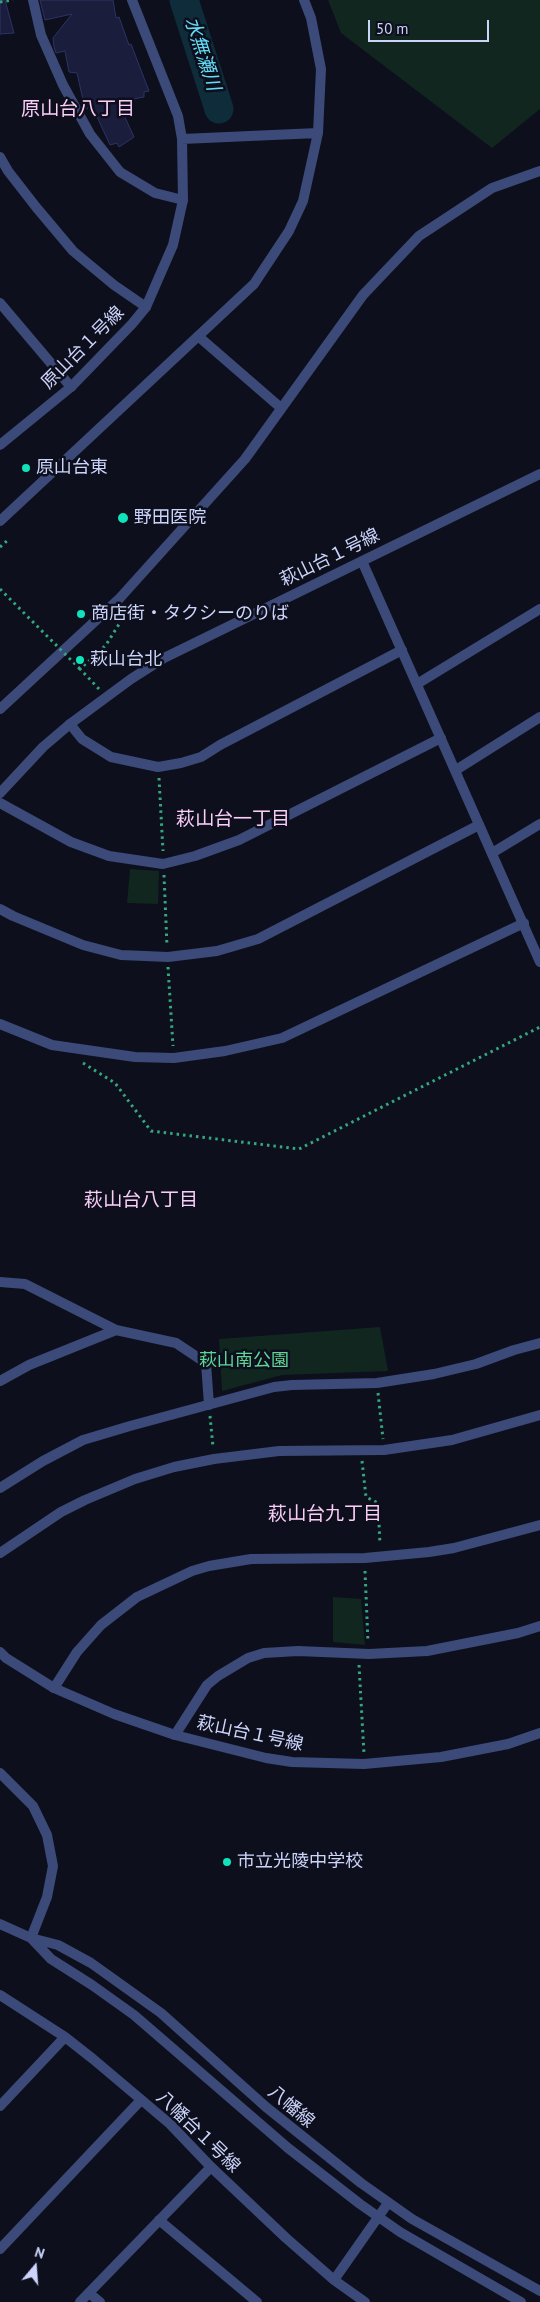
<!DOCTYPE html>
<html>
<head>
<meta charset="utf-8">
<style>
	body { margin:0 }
	#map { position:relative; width:540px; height:2302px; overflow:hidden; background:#0d0f1c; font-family:"PT Sans",sans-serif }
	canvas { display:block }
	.north { position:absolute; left:10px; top:2242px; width:50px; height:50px; -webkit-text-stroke:4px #0d0f1c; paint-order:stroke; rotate:18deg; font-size:14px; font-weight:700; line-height:20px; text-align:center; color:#ccd4fb }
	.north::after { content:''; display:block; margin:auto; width:18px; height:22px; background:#ccd4fb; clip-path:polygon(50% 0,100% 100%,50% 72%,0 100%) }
	.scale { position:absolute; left:368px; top:20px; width:121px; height:22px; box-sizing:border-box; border:2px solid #ccd4fb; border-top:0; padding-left:6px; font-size:15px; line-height:18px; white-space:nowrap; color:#ccd4fb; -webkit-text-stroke:4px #0d0f1c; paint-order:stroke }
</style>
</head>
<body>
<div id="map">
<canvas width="540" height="2302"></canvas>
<div class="north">N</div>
<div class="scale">50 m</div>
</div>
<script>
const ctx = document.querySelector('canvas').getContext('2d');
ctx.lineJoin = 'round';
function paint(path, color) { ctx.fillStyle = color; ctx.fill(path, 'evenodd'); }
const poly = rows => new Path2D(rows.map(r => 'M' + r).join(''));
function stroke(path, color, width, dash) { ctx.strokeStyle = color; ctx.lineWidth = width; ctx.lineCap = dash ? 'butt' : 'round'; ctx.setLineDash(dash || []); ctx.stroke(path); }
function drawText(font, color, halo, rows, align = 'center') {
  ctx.font = font + ' "PT Sans","Noto Sans JP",sans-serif'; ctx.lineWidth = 5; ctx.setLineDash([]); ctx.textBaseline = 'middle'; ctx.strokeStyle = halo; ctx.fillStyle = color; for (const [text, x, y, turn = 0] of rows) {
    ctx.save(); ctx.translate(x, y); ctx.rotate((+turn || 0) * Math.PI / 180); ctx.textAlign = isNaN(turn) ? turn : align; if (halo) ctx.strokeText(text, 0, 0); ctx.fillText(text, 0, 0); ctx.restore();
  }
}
paint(poly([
	[328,0,540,0,540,109,492,148,341,33],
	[130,869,159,871,158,904,127,903],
	[380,1327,388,1371,282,1375,222,1391,219,1339],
	[333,1597,361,1599,365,1645,333,1642]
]), '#10261f');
stroke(poly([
	[184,0,219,109]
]), '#0e2c3a', 29);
const building = poly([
	[0,0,5,0,14,33,0,34,0,0],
	[40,0,113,0,116,18,119,17,129,45,131,44,149,91,144,92,144,97,118,102,134,137,119,147,117,143,110,145,93,108,85,109,77,73,69,72,65,51,56,53,54,47,53,38,72,14,45,20,40,0]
]);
paint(building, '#1a1d3c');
stroke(building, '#2e3366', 1);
stroke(poly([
	[0,2,13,0],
	[0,547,8,540],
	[99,689,80,669,106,645,126,613,125,610],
	[159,778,163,851],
	[164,875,167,946],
	[168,967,173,1046],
	[83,1063,115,1083,151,1131,299,1149,540,1027],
	[378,1393,383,1439],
	[210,1416,213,1447],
	[362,1461,366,1497,378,1503,380,1544],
	[365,1571,368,1642],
	[359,1665,364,1754]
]), '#35a67e', 3, [2.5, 4]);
stroke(poly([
	[33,0,41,35,63,85,90,134,120,172,155,193,183,200],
	[0,157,8,171,36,207,73,251,114,285,146,307],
	[0,303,71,387],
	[417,684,540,609],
	[70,724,82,739,111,757,158,767,181,763,201,757,220,745,402,650],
	[456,770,540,717],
	[0,803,71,842,109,856,163,864,195,856,239,840,441,738],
	[492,853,540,824],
	[0,909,13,916,83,945,121,955,168,957,217,951,258,939,479,825],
	[0,1024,52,1045,135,1057,174,1058,225,1051,282,1038,524,923],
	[0,1282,25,1284,116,1330,176,1343,206,1363,209,1405],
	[0,1381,29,1365,116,1330],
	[0,1488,43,1461,83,1440,130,1426,274,1387,292,1385,377,1383,434,1374,476,1364,514,1350,540,1343],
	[0,1553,61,1512,85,1500,135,1479,174,1467,214,1459,279,1451,384,1450,452,1440,540,1415],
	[54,1688,77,1652,101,1625,137,1597,192,1571,209,1566,251,1559,365,1558,429,1552,454,1548,540,1525],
	[175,1735,207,1685,218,1676,248,1658,264,1653,298,1651,369,1654,427,1651,518,1633,540,1626],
	[159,2220,257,2302],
	[0,2249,141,2100],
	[89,2293,100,2302],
	[80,2302,211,2167]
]), '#3b4a78', 10);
stroke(poly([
	[182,139,318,133],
	[198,336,281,408],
	[0,445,71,387,132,324,146,307,173,245,183,200,182,139,178,116,132,0],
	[0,521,254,284,289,231,303,201,318,133,321,69,311,18,304,0],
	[362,561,540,962],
	[0,709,119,599,245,459,363,295,419,236,492,188,540,171],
	[0,793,43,747,70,724,131,679,164,658,540,474],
	[0,1652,6,1658,54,1688,114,1714,175,1735,266,1758,292,1762,364,1764,441,1757,508,1744,540,1733],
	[0,1773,33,1806,47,1835,53,1866,47,1897,31,1938],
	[0,1924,31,1938,58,1945,91,1963,161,2013,266,2107,361,2183,412,2219,540,2291],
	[32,1939,51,1959,92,1985,134,2015,288,2148,360,2204,400,2232,521,2302],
	[0,1995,65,2037,93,2059,170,2124,211,2167,286,2238,334,2280,365,2302],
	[0,2106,65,2037],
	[334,2280,388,2203]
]), '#3b4a78', 10);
stroke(poly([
	[0,589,80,669]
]), '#35a67e', 3, [2.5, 4]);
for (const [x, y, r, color] of [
	[26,468,5,"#10e3bb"],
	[123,518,6,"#10e3bb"],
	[81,614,5,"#10e3bb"],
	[80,660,5,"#10e3bb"],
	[227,1862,5,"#10e3bb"]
]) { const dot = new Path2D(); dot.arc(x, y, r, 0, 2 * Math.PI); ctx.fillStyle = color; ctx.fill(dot); stroke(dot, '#0d0f1c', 2); }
drawText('18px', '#ccd4fb', '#0d0f1c', [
	["原山台１号線",83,348,-45],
	["萩山台１号線",330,558,-26],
	["萩山台１号線",250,1734,12],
	["八幡線",291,2107,40],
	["八幡台１号線",198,2132,44]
]);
drawText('18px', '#ccd4fb', '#0d0f1c', [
	["原山台東",36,468],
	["野田医院",134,518],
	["商店街・タクシーのりば",91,614],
	["萩山台北",90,660],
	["市立光陵中学校",237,1862]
], 'left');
drawText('18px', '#5ed595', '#0d0f1c', [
	["萩山南公園",244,1361]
]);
drawText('italic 19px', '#61daf4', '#0d0f1c', [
	["水無瀬川",202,54,72]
]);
drawText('19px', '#fbcef8', '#0d0f1c', [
	["原山台八丁目",78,110],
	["萩山台一丁目",233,820],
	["萩山台八丁目",141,1201],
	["萩山台九丁目",325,1515]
]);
</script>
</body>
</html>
